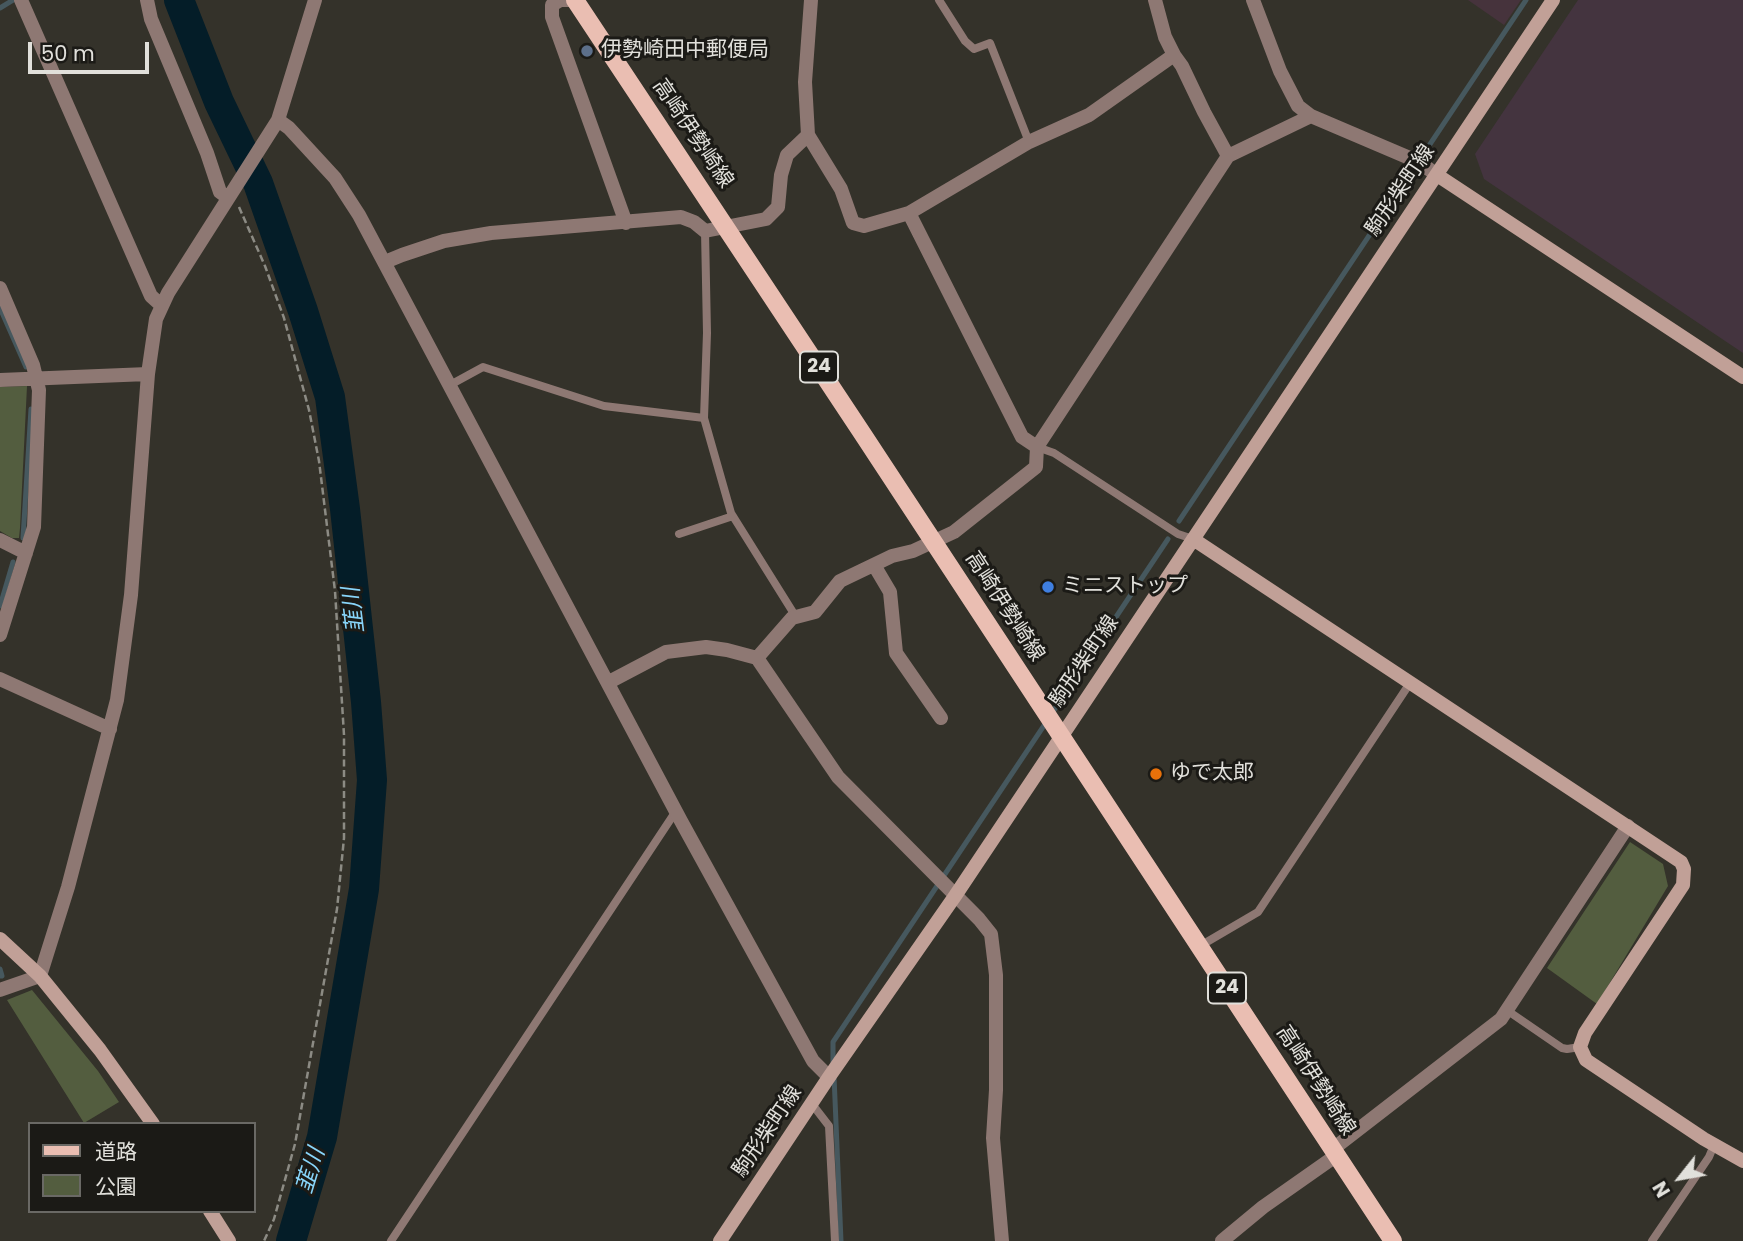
<!DOCTYPE html>
<html>
<head>
<meta charset="utf-8">
<style>
	body { margin:0 }
	#map { position:relative; width:1743px; height:1241px; overflow:hidden; background:#34322a; font-family:Poppins,"Noto Sans JP",sans-serif }
	canvas { display:block }
	.legend { position:absolute; left:28px; top:1122px; width:228px; height:91px; box-sizing:border-box; background:#1b1a16; border:2px solid #6a6965; margin:0; padding:9px 12px; list-style:none; font-size:21px; color:#e1e0db }
	.legend li { display:flex; align-items:center; gap:14px; height:35px }
	.legend b { width:35px; border:2px solid #6a6965 }
	.north { position:absolute; left:1645px; top:1143px; width:70px; height:70px; -webkit-text-stroke:5px #1b1a16; paint-order:stroke; rotate:239deg; font-size:19px; font-weight:700; line-height:28px; text-align:center; color:#e1e0db }
	.north::after { content:''; display:block; margin:auto; width:24px; height:32px; background:#e1e0db; clip-path:polygon(50% 0,100% 100%,50% 72%,0 100%) }
	.scale { position:absolute; left:28px; top:42px; width:121px; height:32px; box-sizing:border-box; border:4px solid #e1e0db; border-top:0; padding-left:9px; font-size:21px; line-height:24px; white-space:nowrap; color:#e1e0db; -webkit-text-stroke:5px #1b1a16; paint-order:stroke }
</style>
</head>
<body>
<div id="map">
<canvas width="1743" height="1241"></canvas>
<ul class="legend">
<li><b style="height:9px;background:#eabeb2"></b>道路</li>
<li><b style="height:19px;background:#535d3f"></b>公園</li>
</ul>
<div class="north">N</div>
<div class="scale">50 m</div>
</div>
<script>
const ctx = document.querySelector('canvas').getContext('2d');
ctx.lineJoin = 'round';
function paint(path, color) { ctx.fillStyle = color; ctx.fill(path, 'evenodd'); }
const poly = rows => new Path2D(rows.map(r => 'M' + r).join(''));
function stroke(path, color, width, dash) { ctx.strokeStyle = color; ctx.lineWidth = width; ctx.lineCap = dash ? 'butt' : 'round'; ctx.setLineDash(dash || []); ctx.stroke(path); }
function drawText(font, color, halo, rows, align = 'center') {
  ctx.font = font + ' Poppins,"Noto Sans JP",sans-serif'; ctx.lineWidth = 6; ctx.setLineDash([]); ctx.textBaseline = 'middle'; ctx.strokeStyle = halo; ctx.fillStyle = color; for (const [text, x, y, turn = 0] of rows) {
    ctx.save(); ctx.translate(x, y); ctx.rotate((+turn || 0) * Math.PI / 180); ctx.textAlign = isNaN(turn) ? turn : align; if (halo) ctx.strokeText(text, 0, 0); ctx.fillText(text, 0, 0); ctx.restore();
  }
}
paint(poly([
	[1468,0,1521,0,1504,25]
]), '#46333c');
paint(poly([
	[1578,0,1743,0,1743,353,1484,179,1475,154]
]), '#44343f');
paint(poly([
	[27,386,20,528,19,538,12,538,0,531,0,387],
	[1630,842,1663,864,1668,886,1597,1004,1547,968],
	[32,990,98,1071,119,1102,84,1123,7,1000]
]), '#535d3f');
stroke(poly([
	[0,8,13,0],
	[0,308,26,367],
	[1179,521,1526,0],
	[23,538,31,409],
	[0,606,13,562],
	[1052,713,1168,539],
	[0,969,2,976,0,976],
	[833,1063,833,1042,1047,721],
	[834,1076,841,1241]
]), '#46585e', 5);
stroke(poly([
	[179,0,219,102,258,183,303,311,330,397,345,509,366,702,372,780,364,889,322,1137,291,1241]
]), '#041d28', 30);
stroke(poly([
	[239,207,265,266,284,318,309,410,319,461,335,591,344,735,344,838,337,909,295,1144,274,1219,264,1241]
]), '#8c8b84', 2.5, [7, 3.5]);
stroke(poly([
	[939,0,965,41,974,49,990,43,1029,142],
	[705,231,707,333,704,418,731,513,796,617],
	[450,385,483,367,604,406,704,418],
	[1037,447,1054,453,1178,534,1193,539],
	[679,534,733,516],
	[1200,946,1258,912,1410,683],
	[1508,1011,1562,1048,1567,1049,1580,1047],
	[812,1104,829,1126,835,1241],
	[391,1241,676,811],
	[1652,1241,1709,1157,1714,1145]
]), '#8e7873', 8);
stroke(poly([
	[21,0,151,296,161,305],
	[147,0,151,19,207,153,220,192,228,198],
	[578,0,560,0,552,5,552,17,626,223],
	[811,0,805,82,808,135,841,189,853,223,864,226,909,213,1022,437,1037,447],
	[1253,0,1280,71,1298,106,1311,116,1419,162,1437,175],
	[1174,55,1182,66,1204,112,1228,156],
	[278,120,289,128,335,178,359,215,681,821,813,1061,829,1077],
	[909,213,1029,142,1089,115,1174,55,1165,37,1155,0],
	[385,262,402,255,444,241,491,233,681,217,694,222,705,231,766,219,778,207,781,175,787,155,808,135],
	[0,288,33,365,39,390,34,527,0,635],
	[0,380,148,374],
	[0,540,26,553],
	[874,565,890,592,896,653,941,718],
	[757,658,792,618,815,612,840,581,892,556,913,551,954,532,1036,467,1037,447,1228,156,1311,116],
	[0,679,110,729],
	[609,682,666,652,706,647,727,650,757,658,838,777,979,919,991,934,996,975,996,1090,993,1138,1002,1241],
	[0,990,40,976,68,887,117,700,131,595,148,374,156,319,168,293,278,120,315,0],
	[1333,1149,1501,1019,1628,826],
	[1222,1241,1263,1207,1337,1155]
]), '#8e7873', 14);
stroke(poly([
	[1437,175,1743,377],
	[1193,539,1681,862,1684,869,1683,885,1585,1033,1580,1047,1586,1060,1704,1139,1743,1161],
	[0,939,40,976,100,1050,153,1124],
	[210,1211,229,1241],
	[720,1241,829,1077,955,896,1553,0]
]), '#c1a097', 14);
stroke(poly([
	[575,0,862,433,1393,1241]
]), '#eabeb2', 18);
for (const [x, y, r, color] of [
	[587,51,7,"#5c6f8a"],
	[1048,587,7,"#3f7fe0"],
	[1156,774,7,"#e8710a"]
]) { const dot = new Path2D(); dot.arc(x, y, r, 0, 2 * Math.PI); ctx.fillStyle = color; ctx.fill(dot); stroke(dot, '#1b1a16', 2.5); }
for (const [x, y, w] of [
	[819,367,38],
	[1227,988,38]
]) { const box = new Path2D(); box.roundRect(x - w / 2, y - 15.5, w, 31, 5); ctx.fillStyle = '#1b1a16'; ctx.fill(box); stroke(box, '#e1e0db', 2); }
drawText('bold 19px', '#e1e0db', null, [
	["24",819,367],
	["24",1227,988]
]);
drawText('21px', '#e1e0db', '#1b1a16', [
	["伊勢崎田中郵便局",601,51],
	["ミニストップ",1062,587],
	["ゆで太郎",1170,774]
], 'left');
drawText('21px', '#e1e0db', '#1b1a16', [
	["高崎伊勢崎線",692,134,56],
	["駒形柴町線",1401,191,-56],
	["高崎伊勢崎線",1004,607,57],
	["駒形柴町線",1085,662,-56],
	["高崎伊勢崎線",1315,1081,57],
	["駒形柴町線",768,1132,-56]
]);
drawText('italic 23px', '#88d5fa', '#1b1a16', [
	["韮川",355,610,-97],
	["韮川",312,1171,-73]
]);
</script>
</body>
</html>
